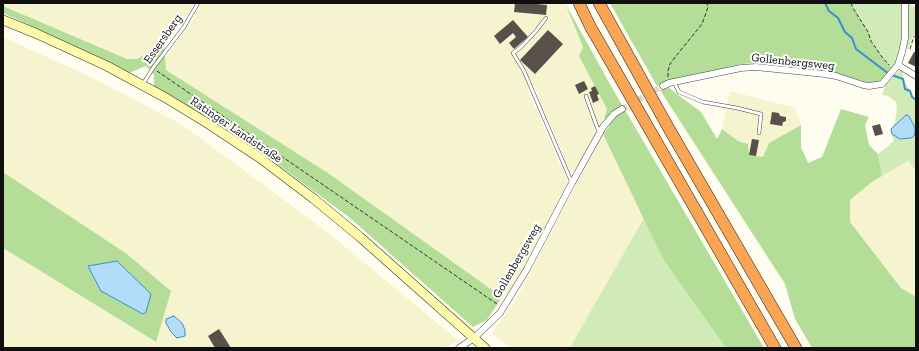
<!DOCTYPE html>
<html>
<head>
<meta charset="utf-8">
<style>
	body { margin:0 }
	#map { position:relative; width:919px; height:351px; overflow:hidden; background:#fffdf0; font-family:"Zilla Slab",serif }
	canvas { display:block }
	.frame { position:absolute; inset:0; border:4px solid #0f0f0f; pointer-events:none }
</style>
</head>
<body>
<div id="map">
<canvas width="919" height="351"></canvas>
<div class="frame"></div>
</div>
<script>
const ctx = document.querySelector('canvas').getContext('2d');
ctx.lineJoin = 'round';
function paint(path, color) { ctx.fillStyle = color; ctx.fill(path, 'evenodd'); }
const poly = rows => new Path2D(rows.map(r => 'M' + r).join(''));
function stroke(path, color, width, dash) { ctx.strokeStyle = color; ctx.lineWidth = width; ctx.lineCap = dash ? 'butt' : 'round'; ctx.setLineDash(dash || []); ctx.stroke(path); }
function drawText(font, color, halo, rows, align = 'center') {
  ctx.font = font + ' "Zilla Slab",serif'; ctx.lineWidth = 4; ctx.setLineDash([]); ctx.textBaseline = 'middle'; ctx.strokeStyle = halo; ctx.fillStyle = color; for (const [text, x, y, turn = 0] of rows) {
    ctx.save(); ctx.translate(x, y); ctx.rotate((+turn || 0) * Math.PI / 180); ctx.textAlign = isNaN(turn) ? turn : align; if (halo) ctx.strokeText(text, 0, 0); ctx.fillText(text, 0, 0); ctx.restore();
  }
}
paint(poly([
	[3,3,194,3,187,15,164,43,137,59,127,59,3,6],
	[201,3,565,3,583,47,579,56,607,109,598,133,575,172,569,169,534,86,526,86,569,185,511,290,502,297,328,173,166,70,164,60,193,19],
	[3,37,91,77,181,124,326,231,459,341,443,348,3,348,3,248,155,342,171,291,127,254,3,172],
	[730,91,793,107,796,110,801,125,769,143,763,157,748,155,748,144,738,141,722,129],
	[603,134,644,218,573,342,571,348,511,348,492,333,515,301],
	[908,161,916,171,916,297,901,288,850,222,850,200,873,181]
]), '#f6f4cf');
paint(poly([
	[851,3,902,3,903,29,902,45,893,69,882,57,871,41,868,32,853,8],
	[906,3,911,3,911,6,916,7,916,38,913,35,908,49,905,49],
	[903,67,903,79,913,96,916,98,916,171,908,161,882,176,878,154,894,141,890,131,895,122,897,109,896,102,888,96,882,95,885,86],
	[644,218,663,259,726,348,571,348,573,342]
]), '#d1ebb8');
paint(poly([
	[565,3,611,86,764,348,726,348,663,259,603,134,610,125,604,119,607,109,579,56,583,47],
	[610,3,851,3,853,8,868,32,871,41,882,57,893,69,884,79,879,82,875,83,866,82,826,71,754,63,741,64,674,81,657,86,628,35],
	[3,6,127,59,137,59,164,43,166,70,328,173,502,297,487,320,473,327,350,218,241,137,154,88,154,75,146,66,129,73,113,64,3,13],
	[669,88,701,112,717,139,722,129,738,141,748,144,749,155,763,157,769,143,801,125,801,147,808,163,822,157,841,109,869,117,865,125,869,145,878,154,882,176,873,181,850,200,850,222,901,288,916,297,916,348,812,348,795,319,785,284,660,90],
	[3,172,127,254,171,291,156,342,3,248]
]), '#b4dd97');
const water = poly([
	[906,115,909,116,915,128,915,132,914,136,911,138,900,139,892,134,891,129,906,115],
	[117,261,151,294,146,312,143,314,101,291,88,266,117,261],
	[174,316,182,323,185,330,185,336,177,338,171,332,166,323,166,319,174,316]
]);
paint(water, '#b3dcf8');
stroke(water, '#378fd2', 1);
stroke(poly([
	[825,3,829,11,838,18,845,32,852,38,856,49,889,74,903,79,905,89,910,91,912,97,916,100]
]), '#378fd2', 2);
paint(poly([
	[515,3,525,3,547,5,546,15,514,12],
	[513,20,528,37,514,49,509,43,516,37,513,33,500,44,494,36],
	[548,30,563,44,535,74,520,60],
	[914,52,916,53,916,67,908,63],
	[584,81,588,89,579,94,575,85],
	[595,86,599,94,597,95,599,100,593,103,589,92,592,91,591,88],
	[772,112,779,113,780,116,786,117,786,121,783,122,782,126,770,124],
	[880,124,883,134,875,136,872,126],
	[752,139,759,140,756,156,749,155],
	[219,329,231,348,215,348,208,336]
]), '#58504a');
stroke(poly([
	[622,109,663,86]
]), '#dbd9ce', 6, [6, 3]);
const lane = poly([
	[546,18,536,31,521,47,513,53,524,71,572,183],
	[674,82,679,92,703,102,737,108,761,114,759,133],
	[143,84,153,68,184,27,198,3],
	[586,96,597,127,600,132]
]);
const street = poly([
	[898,65,916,76],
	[663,86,669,83,741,68,756,67,825,74,836,76,863,85,869,86,882,84,898,65,902,52,905,38,905,3],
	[459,348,474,338,500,313,527,269,572,183,603,127,614,114,622,109]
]);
const secondary = poly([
	[3,20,35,33,107,66,166,98,207,123,260,158,314,199,360,237,485,348]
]);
const highway = poly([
	[579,3,590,26,775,348],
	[599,3,668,127,796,348]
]);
stroke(lane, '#424242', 4);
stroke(street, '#424242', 7);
stroke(secondary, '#313131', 10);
stroke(highway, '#202020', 12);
stroke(poly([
	[851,3,853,8,868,32,871,41,882,57,889,65],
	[910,49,914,36],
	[157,71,497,304],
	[668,77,668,71,670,64,676,56,702,24,706,13,708,7,707,3]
]), '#313131', 1, [4, 2]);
stroke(lane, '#fff', 3);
stroke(street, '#fff', 6);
stroke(secondary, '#fff9ab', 9);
stroke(highway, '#f9a554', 11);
drawText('12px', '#0f0f0f', '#fff', [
	["Essersberg",163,39,-55],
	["Gollenbergsweg",793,62,6],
	["Ratinger Landstraße",236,130,34],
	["Gollenbergsweg",517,261,-60]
]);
</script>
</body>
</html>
